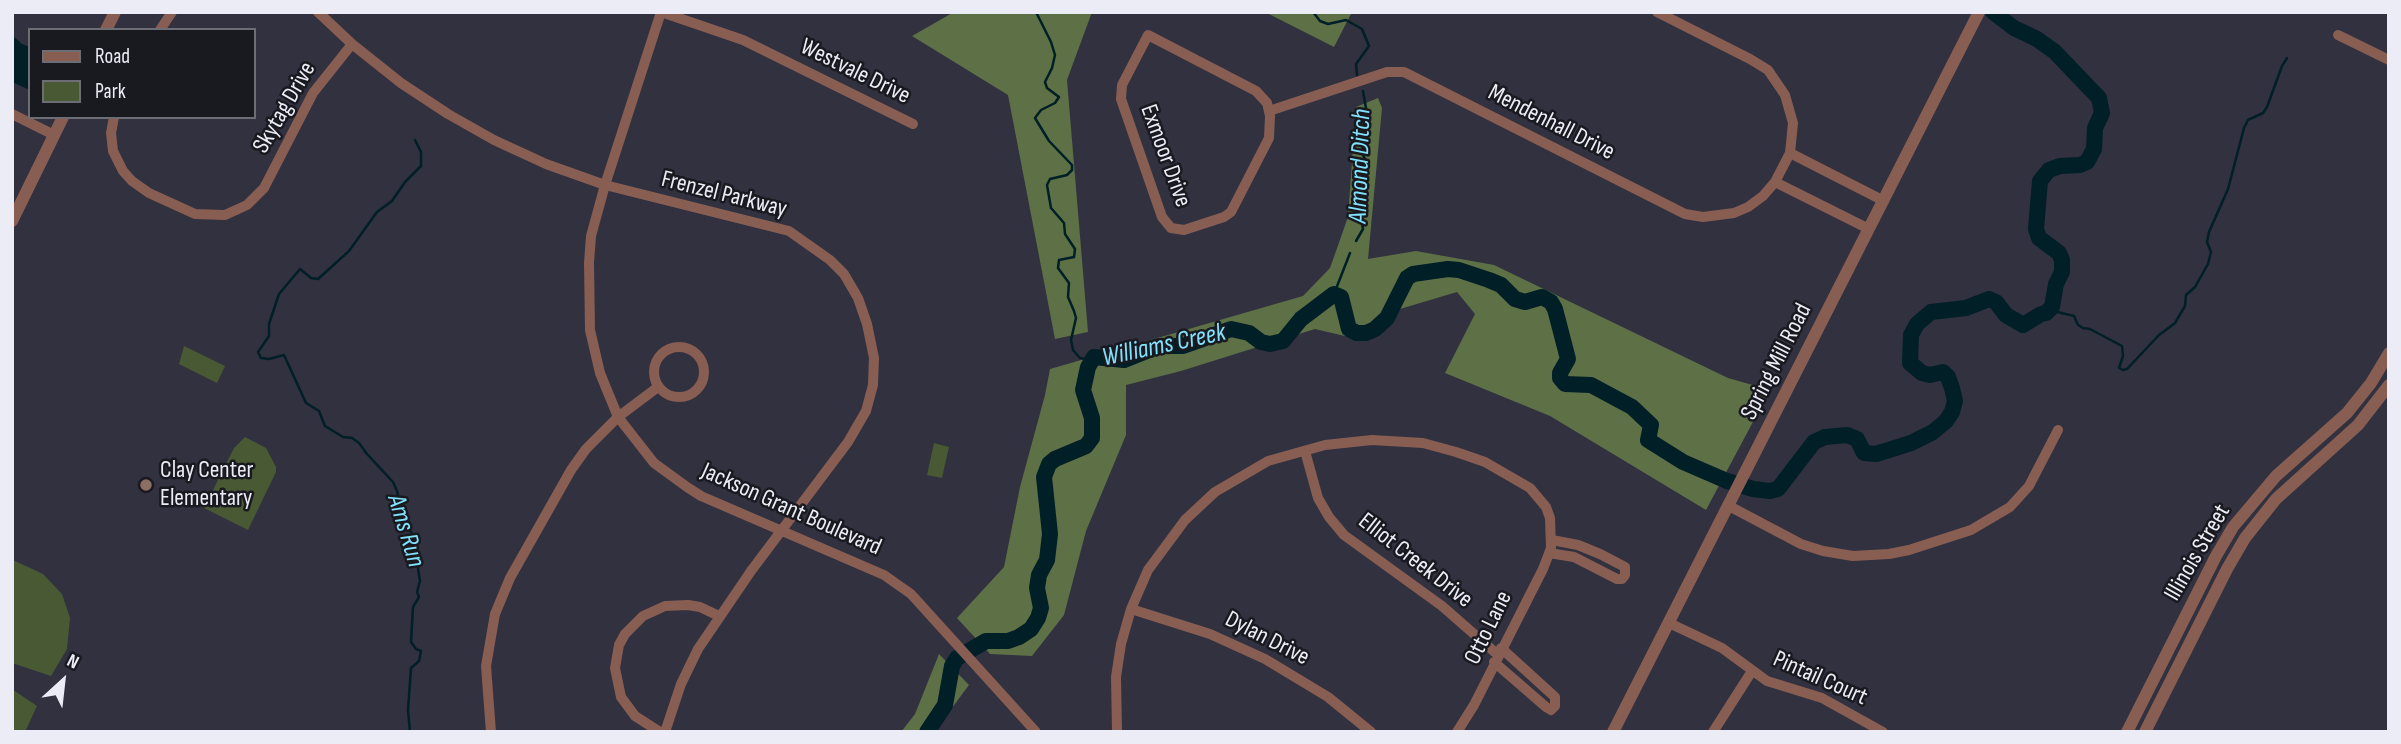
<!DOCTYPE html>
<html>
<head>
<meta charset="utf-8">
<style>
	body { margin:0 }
	#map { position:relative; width:2401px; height:744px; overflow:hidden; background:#313140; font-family:"Sofia Sans Condensed",sans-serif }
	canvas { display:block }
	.frame { position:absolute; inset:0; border:14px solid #ebecf5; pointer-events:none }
	.legend { position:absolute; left:28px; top:28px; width:228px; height:91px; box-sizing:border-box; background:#191a20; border:2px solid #6d6e75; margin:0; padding:9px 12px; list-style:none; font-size:21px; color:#ebecf5 }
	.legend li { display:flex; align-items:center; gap:14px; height:35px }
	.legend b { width:35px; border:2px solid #6d6e75 }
	.north { position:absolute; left:28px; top:646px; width:70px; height:70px; -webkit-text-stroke:5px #191a20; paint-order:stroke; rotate:27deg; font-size:19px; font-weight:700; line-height:28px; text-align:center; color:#ebecf5 }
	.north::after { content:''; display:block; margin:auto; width:24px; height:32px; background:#ebecf5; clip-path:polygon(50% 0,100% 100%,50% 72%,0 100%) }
</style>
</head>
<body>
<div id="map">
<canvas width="2401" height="744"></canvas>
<div class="frame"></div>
<ul class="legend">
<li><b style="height:9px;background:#885e53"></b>Road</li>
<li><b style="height:19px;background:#495933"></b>Park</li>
</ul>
<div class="north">N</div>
</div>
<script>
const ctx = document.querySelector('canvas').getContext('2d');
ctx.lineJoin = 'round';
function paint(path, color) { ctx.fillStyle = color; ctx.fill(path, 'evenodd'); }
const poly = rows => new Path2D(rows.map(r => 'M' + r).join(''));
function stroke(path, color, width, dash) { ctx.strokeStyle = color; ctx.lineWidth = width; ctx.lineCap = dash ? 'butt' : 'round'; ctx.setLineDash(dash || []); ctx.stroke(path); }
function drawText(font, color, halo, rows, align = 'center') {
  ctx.font = font + ' "Sofia Sans Condensed",sans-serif'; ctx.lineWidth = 5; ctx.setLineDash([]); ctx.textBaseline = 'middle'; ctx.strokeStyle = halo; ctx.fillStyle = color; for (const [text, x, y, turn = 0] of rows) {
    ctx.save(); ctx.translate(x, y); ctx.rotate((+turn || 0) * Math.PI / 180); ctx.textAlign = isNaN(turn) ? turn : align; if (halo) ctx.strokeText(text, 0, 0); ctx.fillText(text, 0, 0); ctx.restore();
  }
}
paint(poly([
	[184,346,225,366,217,383,179,364],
	[245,437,266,448,276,467,276,472,248,530,204,508,234,448],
	[934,443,949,447,942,478,927,475],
	[13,560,43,574,62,594,70,618,67,649,51,676,12,663],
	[12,689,37,706,25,732,12,732]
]), '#495933');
paint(poly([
	[954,12,1092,12,1067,80,1088,332,1055,339,1008,95,912,36],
	[1265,12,1352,12,1334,47],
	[1378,98,1382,108,1368,259,1416,251,1494,265,1728,378,1770,390,1706,510,1550,416,1445,373,1475,314,1457,292,1400,309,1366,341,1315,329,1181,371,1126,385,1126,435,1086,531,1064,615,1032,656,990,654,957,618,1004,567,1020,487,1045,395,1050,369,1303,296,1330,268,1348,217,1356,107],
	[939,654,969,685,934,732,901,732,915,714]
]), '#5e7045');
paint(poly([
	[12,35,22,44,30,47,30,90,12,82]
]), '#001f27');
stroke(poly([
	[1036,12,1051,42,1055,55,1052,68,1045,82,1047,88,1059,97,1055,103,1041,110,1035,118,1049,141,1072,165,1072,170,1067,175,1050,179,1047,185,1051,208,1064,223,1065,234,1075,249,1074,257,1059,260,1058,268,1069,283,1068,297,1074,311,1076,318,1071,340,1073,350,1080,358,1091,360],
	[1313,12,1320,21,1328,24,1346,20,1362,29,1369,46,1356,64,1357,75],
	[1356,241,1363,229,1359,208,1365,182,1366,161,1363,155,1362,129,1367,114,1363,91],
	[1334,294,1350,253],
	[2049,310,2074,316,2078,325,2083,328,2090,329,2122,346,2123,356,2119,368,2123,370,2127,369,2159,335,2175,323,2185,306,2186,295,2195,287,2208,264,2211,252,2207,242,2209,232,2228,189,2244,128,2248,120,2263,113,2267,107,2282,66,2287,58],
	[410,732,408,710,411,668,419,661,421,651,416,649,411,642,413,607,419,597,417,592,420,581,413,536,402,514,397,491,393,482,367,454,359,443,352,438,343,437,325,426,319,411,306,403,284,355,269,359,261,358,258,352,269,336,269,324,279,294,300,269,311,278,318,279,349,251,377,212,392,201,405,182,421,166,421,152,415,140]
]), '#001f27', 2.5);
stroke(poly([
	[927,732,945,705,952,666,957,658,986,641,1008,641,1019,637,1031,629,1038,618,1041,608,1037,588,1039,575,1047,560,1050,534,1044,477,1049,464,1055,459,1086,446,1092,438,1092,418,1083,390,1088,367,1094,357,1124,360,1159,346,1183,346,1231,329,1249,333,1261,342,1270,344,1283,341,1301,319,1334,294,1341,297,1349,329,1357,333,1366,333,1375,329,1387,318,1407,278,1413,274,1448,269,1459,270,1489,280,1501,285,1515,299,1525,302,1542,297,1551,302,1555,309,1568,359,1560,373,1560,378,1565,384,1591,385,1632,407,1651,425,1648,440,1683,462,1727,481,1753,489,1770,491,1778,489,1814,442,1825,437,1847,435,1857,439,1864,453,1876,454,1911,443,1933,432,1946,421,1952,412,1955,401,1952,388,1948,377,1943,372,1930,375,1922,373,1910,363,1911,335,1917,324,1931,312,1966,308,1989,299,1996,302,2006,315,2023,325,2041,314,2046,313,2052,307,2056,284,2062,272,2062,260,2059,253,2039,238,2036,229,2040,181,2049,170,2060,166,2080,165,2087,162,2094,149,2095,128,2102,113,2099,98,2055,52,2037,39,2014,28,1993,12]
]), '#001f27', 16);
stroke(poly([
	[318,12,352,44,401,83,448,114,494,140,546,164,605,185,789,231,830,260,844,274,858,298,867,324,874,358,873,385,866,411,848,442,751,571,698,649,681,684,665,732],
	[661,12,605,185,591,236,589,263,590,330,600,373,618,417,654,463,687,487,701,496,884,575,911,594,1036,732],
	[661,12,743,40,913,124],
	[160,30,172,12],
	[1148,35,1256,91,1267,103,1270,116,1269,138,1231,212,1224,217,1184,230,1171,228,1162,217,1121,99,1122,85,1148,35],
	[2338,35,2389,60],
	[1269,111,1387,72,1404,72,1685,214,1703,217,1734,213,1748,207,1763,196,1775,182,1790,153,1793,123,1785,95,1768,70,1750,59,1657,12],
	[12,114,54,135],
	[114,117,111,133,113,151,123,171,132,181,149,193,195,214,225,215,247,205,264,188,313,93,352,44],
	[1790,153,1884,201],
	[1775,182,1869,229],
	'654 372a25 25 0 1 1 50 0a25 25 0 1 1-50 0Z',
	[1305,451,1318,498,1329,517,1344,535,1442,606,1498,655],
	[1729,506,1801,544,1823,551,1853,556,1889,554,1909,550,1971,530,2010,507,2029,486,2058,430],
	[1549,553,1574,557,1617,579,1622,579,1625,575,1625,567,1600,554,1578,545,1552,540],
	[1131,609,1210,634,1265,659,1328,697,1371,732],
	[1669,623,1722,648,1767,681,1822,698,1883,732],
	[1494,662,1546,707,1551,710,1555,706,1555,697,1501,648],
	[491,732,486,666,495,614,510,578,571,470,586,449,618,417,658,387],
	[660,732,635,716,621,697,615,668,619,645,625,634,643,616,665,606,688,605,700,607,719,616],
	[1117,732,1116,677,1121,644,1131,609,1148,570,1185,520,1215,492,1268,461,1325,445,1372,440,1423,443,1456,452,1485,462,1530,488,1546,507,1550,518,1551,548,1543,569,1474,705,1457,732],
	[1713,732,1752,671]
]), '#885e53', 10);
stroke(poly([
	[106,30,115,12],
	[12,221,63,117],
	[1613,732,1979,12],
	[2127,732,2216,556,2233,527,2276,476,2347,413,2371,383,2389,353],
	[2145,732,2227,569,2245,538,2276,499,2358,425,2389,385]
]), '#885e53', 12);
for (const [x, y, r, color] of [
	[146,485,7,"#8d6e63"]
]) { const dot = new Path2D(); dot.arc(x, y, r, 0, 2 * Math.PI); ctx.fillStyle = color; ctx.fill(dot); stroke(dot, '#191a20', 2.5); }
drawText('24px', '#ebecf5', '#191a20', [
	["Westvale Drive",855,72,26],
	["Skytag Drive",285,108,-60],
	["Mendenhall Drive",1551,123,27],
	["Exmoor Drive",1165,156,70],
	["Frenzel Parkway",724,195,14],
	["Spring Mill Road",1777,362,-63],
	["Jackson Grant Boulevard",791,510,24],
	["Illinois Street",2198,553,-60],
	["Elliot Creek Drive",1415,561,38],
	["Otto Lane",1489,628,-64],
	["Dylan Drive",1267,639,27],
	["Pintail Court",1820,679,24]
]);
drawText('24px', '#ebecf5', '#191a20', [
	["Clay Center",160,471],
	["Elementary",160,499]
], 'left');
drawText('italic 26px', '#82e2fd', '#191a20', [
	["Almond Ditch",1361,166,-88],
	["Williams Creek",1164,346,-12],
	["Ams Run",405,531,73]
]);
</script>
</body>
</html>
